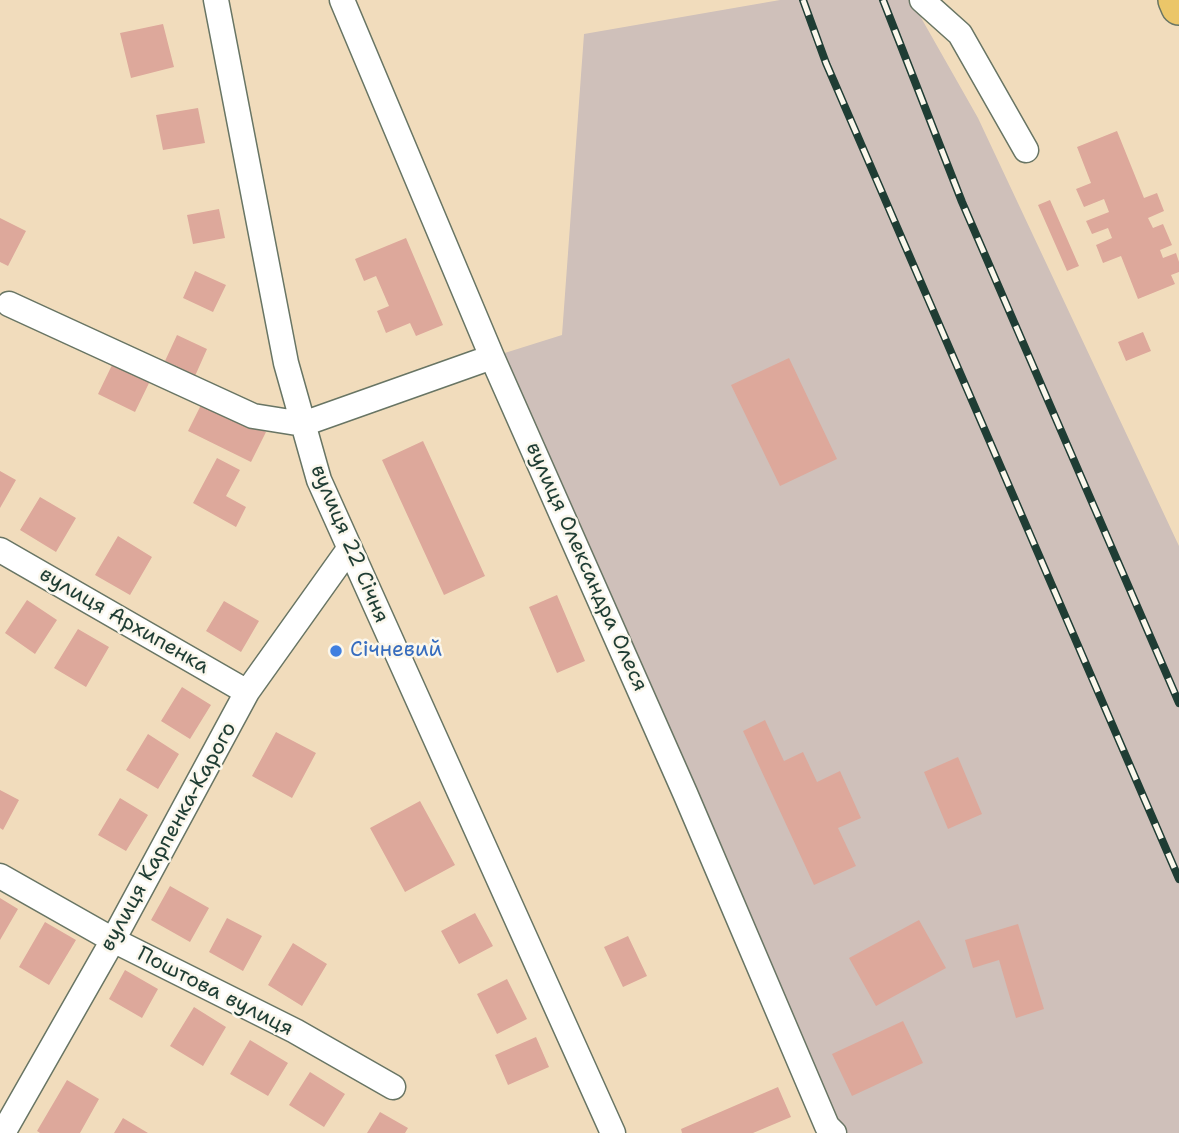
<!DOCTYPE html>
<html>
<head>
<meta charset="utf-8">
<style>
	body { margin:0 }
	canvas { display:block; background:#f1dcbc }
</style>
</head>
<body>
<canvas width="1179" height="1133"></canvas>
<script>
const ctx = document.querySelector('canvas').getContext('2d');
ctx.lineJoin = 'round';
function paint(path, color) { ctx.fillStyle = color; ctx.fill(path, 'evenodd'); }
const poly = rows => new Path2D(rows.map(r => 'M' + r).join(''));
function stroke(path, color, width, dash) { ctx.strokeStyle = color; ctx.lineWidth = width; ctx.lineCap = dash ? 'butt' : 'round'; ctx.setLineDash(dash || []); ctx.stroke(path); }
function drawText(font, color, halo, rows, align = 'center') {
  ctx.font = font + ' "Shantell Sans",sans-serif'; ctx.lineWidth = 5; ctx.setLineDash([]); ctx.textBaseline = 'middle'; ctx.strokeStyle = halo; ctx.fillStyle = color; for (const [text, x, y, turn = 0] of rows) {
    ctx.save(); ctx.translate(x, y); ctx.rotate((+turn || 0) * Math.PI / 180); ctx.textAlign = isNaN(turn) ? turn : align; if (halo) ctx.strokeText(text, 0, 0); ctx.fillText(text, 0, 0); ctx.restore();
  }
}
paint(poly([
	[780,0,911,0,978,118,1179,546,1179,1133,834,1133,492,357,562,335,584,34]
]), '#cfc0ba');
paint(poly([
	[163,24,174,67,131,78,120,33],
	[198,108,205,143,163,150,156,115],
	[1117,131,1144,198,1157,193,1164,211,1148,218,1153,228,1163,224,1172,245,1160,250,1163,258,1176,253,1179,262,1179,272,1171,275,1175,284,1138,299,1121,256,1103,263,1096,245,1112,238,1108,228,1092,234,1086,221,1109,212,1104,199,1084,207,1076,189,1091,183,1077,147],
	[1050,200,1079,266,1067,271,1038,205],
	[219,209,225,238,193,244,187,215],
	[0,218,26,231,8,266,0,262],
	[406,238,443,325,416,336,410,323,386,333,377,311,389,306,376,276,364,281,355,259],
	[195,271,226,285,213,312,183,298],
	[1143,332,1151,351,1126,361,1118,342],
	[177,335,207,349,195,376,165,361],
	[789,358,837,459,780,486,731,385],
	[113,363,150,381,135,412,98,394],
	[203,401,266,432,251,462,188,431],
	[423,441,485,576,444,595,382,460],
	[217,458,240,470,226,496,246,507,236,527,193,503],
	[0,471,16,480,0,508],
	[40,497,76,518,56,552,20,530],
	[118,536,152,557,130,595,95,575],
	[557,595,585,661,557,673,529,607],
	[27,600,57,620,35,654,5,633],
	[224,601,259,621,241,652,206,631],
	[78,629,109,647,86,687,54,668],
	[182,687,211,705,190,739,161,721],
	[765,720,784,761,803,752,817,782,840,771,861,818,838,828,856,866,814,885,743,731],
	[276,732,316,753,292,798,252,776],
	[148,734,179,754,158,789,126,770],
	[958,757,982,814,948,829,924,772],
	[0,790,19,800,3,830,0,828],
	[120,798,148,815,126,851,98,835],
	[420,801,455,865,405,892,370,828],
	[170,886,209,908,190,942,151,920],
	[0,898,18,909,0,940],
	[475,913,493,946,459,964,441,931],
	[227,918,262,936,243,971,209,952],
	[919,920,946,968,876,1006,849,958],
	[45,922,76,940,49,985,19,967],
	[1018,924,1044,1009,1016,1018,999,960,973,968,965,940],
	[628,936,647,976,623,987,604,947],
	[293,943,327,964,302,1006,268,985],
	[125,970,158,989,142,1018,109,999],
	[507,979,527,1019,497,1034,477,994],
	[194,1007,226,1027,203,1066,170,1046],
	[903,1021,923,1063,852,1096,832,1054],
	[536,1037,549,1067,508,1085,495,1055],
	[250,1040,288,1063,268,1096,230,1074],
	[310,1072,345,1094,324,1127,289,1105],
	[67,1080,99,1099,80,1133,40,1133,37,1131],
	[778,1087,791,1117,753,1133,682,1133,681,1129],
	[380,1112,408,1128,405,1133,367,1133],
	[123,1118,148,1133,114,1133]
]), '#dda89b');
const minor = poly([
	[216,0,286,363,319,480,613,1133],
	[342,0,492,357,685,793,827,1126,834,1133],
	[922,0,960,34,1026,150],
	[9,304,253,416,303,424,492,357],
	[0,550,247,692],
	[0,876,113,940,295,1031,393,1087],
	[3,1133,113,940,247,692,349,549]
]);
const highway = poly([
	[1176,0,1179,7]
]);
stroke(minor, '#687564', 27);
stroke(highway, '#687564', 38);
stroke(minor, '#fff', 24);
stroke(highway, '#ebc669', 35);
const rail = poly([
	[803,0,826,63,1179,879],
	[883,0,962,202,1179,703]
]);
stroke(rail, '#1f3d34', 8);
stroke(rail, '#fbf7ec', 5, [16]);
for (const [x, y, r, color] of [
	[336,651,7,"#3f7fe0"]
]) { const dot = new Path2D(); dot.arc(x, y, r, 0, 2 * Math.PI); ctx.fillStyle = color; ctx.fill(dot); stroke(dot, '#fbf7ec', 2.5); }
drawText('21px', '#1f3d34', '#fbf7ec', [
	["вулиця 22 Січня",349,544,67],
	["вулиця Олександра Олеся",586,567,66],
	["вулиця Архипенка",124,621,30],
	["вулиця Карпенка-Карого",169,837,-61],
	["Поштова вулиця",215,992,27]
]);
drawText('21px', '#366cbe', '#fbf7ec', [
	["Січневий",350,651]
], 'left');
</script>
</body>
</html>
